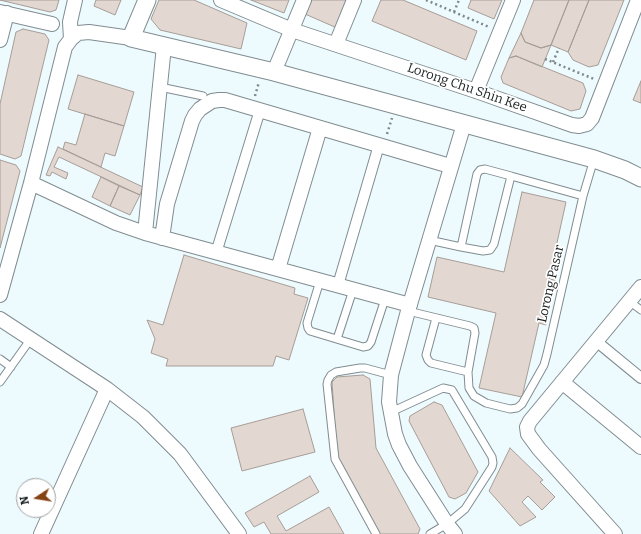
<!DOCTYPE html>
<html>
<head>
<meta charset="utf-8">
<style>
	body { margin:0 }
	#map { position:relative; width:641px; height:534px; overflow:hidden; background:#edfafe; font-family:Bitter,serif }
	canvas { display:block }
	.north { position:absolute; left:16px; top:478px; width:40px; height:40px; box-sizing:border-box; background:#fff; border:1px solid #a4a6a6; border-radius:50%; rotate:258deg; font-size:11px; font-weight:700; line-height:16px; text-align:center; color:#1b2021 }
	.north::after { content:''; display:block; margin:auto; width:14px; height:18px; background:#864313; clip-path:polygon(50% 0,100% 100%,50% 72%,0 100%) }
</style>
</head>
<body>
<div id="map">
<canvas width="641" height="534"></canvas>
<div class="north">N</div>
</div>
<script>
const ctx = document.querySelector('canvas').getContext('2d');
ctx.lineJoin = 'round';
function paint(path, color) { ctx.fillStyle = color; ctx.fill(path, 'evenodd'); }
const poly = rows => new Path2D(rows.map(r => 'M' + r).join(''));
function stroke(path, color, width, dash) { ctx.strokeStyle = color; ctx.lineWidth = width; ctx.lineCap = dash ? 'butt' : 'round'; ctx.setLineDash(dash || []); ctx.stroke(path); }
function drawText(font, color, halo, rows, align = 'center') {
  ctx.font = font + ' Bitter,serif'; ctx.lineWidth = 3.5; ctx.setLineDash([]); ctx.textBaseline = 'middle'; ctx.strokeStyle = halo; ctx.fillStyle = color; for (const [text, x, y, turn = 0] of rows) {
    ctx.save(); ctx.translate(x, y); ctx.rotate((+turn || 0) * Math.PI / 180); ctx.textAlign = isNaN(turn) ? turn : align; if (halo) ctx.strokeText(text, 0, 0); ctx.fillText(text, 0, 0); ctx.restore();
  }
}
const building = poly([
	[0,0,59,0,56,10,50,12,0,0],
	[96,0,121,0,115,15,94,6,96,0],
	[159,0,194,0,247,23,241,49,160,30,151,19,159,0],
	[251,0,289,0,284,13,251,0],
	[312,0,349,0,337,28,305,14,312,0],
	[381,0,403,0,477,31,466,60,372,21,381,0],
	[471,0,502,0,494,19,468,8,471,0],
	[534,0,569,0,551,45,541,48,525,42,521,33,534,0],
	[569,0,589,0,568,52,551,45,569,0],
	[589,0,624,0,598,65,589,67,573,60,568,52,589,0],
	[23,29,45,34,49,40,21,156,15,159,0,154,0,104,16,32,23,29],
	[521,33,525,42,541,48,551,45,542,67,516,56,509,58,521,33],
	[516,56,583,83,586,91,580,109,571,111,503,83,501,77,509,58,516,56],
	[78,75,134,92,124,126,68,109,78,75],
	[641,81,641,103,633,100,641,81],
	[85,114,124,126,115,156,105,153,101,167,63,149,65,142,76,145,85,114],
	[58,147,143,187,140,195,59,157,54,167,68,173,66,179,52,172,50,176,46,175,58,147],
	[0,160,16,165,20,171,0,248,0,160],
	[101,177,119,186,110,206,92,197,101,177],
	[119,186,140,195,130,215,110,206,119,186],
	[522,192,566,202,549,279,555,280,546,325,539,323,522,397,479,388,496,313,428,297,437,257,504,272,522,192],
	[184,255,295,288,294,294,308,298,289,360,276,356,273,366,166,366,168,359,151,353,155,339,147,320,163,325,184,255],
	[363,375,370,379,376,448,420,529,418,534,380,534,337,458,332,382,337,377,363,375],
	[434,402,442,405,478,472,466,493,455,499,449,497,409,421,410,416,434,402],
	[303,409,315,452,242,471,231,428,303,409],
	[510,448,543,480,540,482,555,497,542,510,528,496,522,502,536,517,520,526,489,491,510,448],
	[310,476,319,492,277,516,286,531,329,507,344,534,271,534,264,522,254,527,245,513,310,476]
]);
paint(building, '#e2d7d1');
stroke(building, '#a79d97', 1);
const service = poly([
	[160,87,203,96],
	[511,176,583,196],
	[429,240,461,247,483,251,490,250,494,244,511,176,485,169,480,170,477,174,461,247],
	[320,281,307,323,308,328,310,331,363,347,368,346,371,342,385,299],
	[629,301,641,310],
	[408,311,470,326,474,328,475,333,468,372,469,388,474,396,486,403,510,409,517,408,522,404,544,365,547,354,583,196,594,159],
	[436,318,426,355,428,360,431,363,468,372],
	[337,339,353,290],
	[0,359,11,367],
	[0,382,30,340],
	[391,412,443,388,452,390,492,457,493,463,492,467,465,509,447,524,430,534],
	[376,534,335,459,327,384,328,380,331,375,336,372,360,368,365,368,391,375]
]);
const pedestrian = poly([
	[216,253,260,110],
	[338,285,379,145],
	[596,341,641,378]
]);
const minor = poly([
	[221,0,292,30,476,91,572,125,579,126,587,124,592,118,638,0],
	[0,12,52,24],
	[71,39,70,22,75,0],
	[0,40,7,13],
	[336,44,354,0],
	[274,72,304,0],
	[476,91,513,0],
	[31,183,116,223,145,233,410,305],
	[145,233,164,46],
	[162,238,167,204,192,121,195,115,200,109,212,101,219,100,225,100,450,166],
	[278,269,320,128],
	[0,295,31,183,65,47,71,39,78,33,89,32,131,38],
	[0,319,107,389,143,417,180,454,239,534],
	[562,382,641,447],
	[41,534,107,389],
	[455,534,447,524,410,466,399,445,395,434,389,402,391,375,408,311,464,124],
	[615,534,539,449,528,434,527,427,530,421,641,287]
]);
const tertiary = poly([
	[147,0,131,38,274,72,594,159,625,170,641,178]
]);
stroke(service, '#818d91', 9);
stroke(pedestrian, '#818d91', 12);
stroke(minor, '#818d91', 16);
stroke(tertiary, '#818d91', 19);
stroke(poly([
	[426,0,489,27],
	[454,12,459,0],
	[545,59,594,79],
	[553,62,559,48],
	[255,96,259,82],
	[387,134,392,118]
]), '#7f888a', 2.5, [2, 3]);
stroke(service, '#fff', 7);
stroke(pedestrian, '#fff', 10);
stroke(minor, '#fff', 14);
stroke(tertiary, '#fff', 17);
drawText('13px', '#1b2021', '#fff', [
	["Lorong Chu Shin Kee",467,88,19],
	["Lorong Pasar",551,284,-77]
]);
</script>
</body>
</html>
